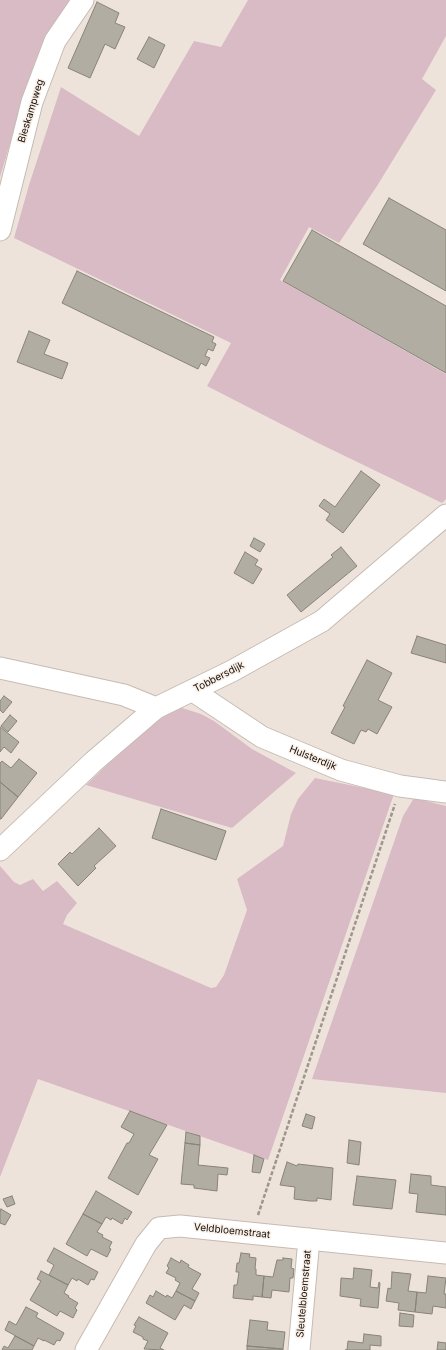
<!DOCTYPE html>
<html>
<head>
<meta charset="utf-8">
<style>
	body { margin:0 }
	canvas { display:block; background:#eee3da }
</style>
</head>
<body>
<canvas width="446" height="1350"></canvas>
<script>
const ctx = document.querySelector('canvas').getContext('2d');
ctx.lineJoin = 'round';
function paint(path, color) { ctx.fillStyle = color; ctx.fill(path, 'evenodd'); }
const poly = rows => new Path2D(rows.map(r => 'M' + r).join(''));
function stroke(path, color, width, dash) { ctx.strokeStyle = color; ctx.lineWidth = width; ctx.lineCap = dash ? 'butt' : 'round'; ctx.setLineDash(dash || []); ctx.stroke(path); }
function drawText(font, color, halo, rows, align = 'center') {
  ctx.font = font + ' Inter,sans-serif'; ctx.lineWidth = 3; ctx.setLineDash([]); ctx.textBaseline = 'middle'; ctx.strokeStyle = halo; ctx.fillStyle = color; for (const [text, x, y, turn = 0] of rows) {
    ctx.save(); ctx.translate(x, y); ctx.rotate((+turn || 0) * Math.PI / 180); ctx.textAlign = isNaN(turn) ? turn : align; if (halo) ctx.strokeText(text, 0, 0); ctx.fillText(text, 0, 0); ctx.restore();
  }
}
paint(poly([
	[0,0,69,0,36,59,26,89,0,177],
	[248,0,446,0,446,36,422,79,436,90,377,186,339,243,309,227,280,280,446,374,446,499,442,503,318,443,207,386,231,343,14,238,29,185,61,87,139,136,194,41,221,47],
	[179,707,201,714,214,721,252,749,296,773,232,828,86,785,110,762,156,722],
	[315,778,394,794,268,1160,38,1079,0,1177,0,866,14,882,20,885,33,879,43,891,57,881,77,903,67,915,63,924,211,988,216,987,224,975,247,910,237,879,283,846,291,814,298,799],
	[414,798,446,806,446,1093,312,1079,403,816]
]), '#d9bbc5');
const building = poly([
	[97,2,119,13,115,23,125,27,115,49,105,44,90,78,68,68,97,2],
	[149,37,165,45,154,68,137,59,149,37],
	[389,198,446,230,446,291,363,244,389,198],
	[312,230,446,306,446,373,283,281,312,230],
	[77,271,214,337,212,342,216,344,213,351,208,349,205,356,210,358,206,366,201,363,198,369,62,303,77,271],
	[29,331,50,340,44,354,68,363,62,379,17,362,29,331],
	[361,471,380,485,343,533,326,520,330,514,319,506,324,499,335,507,361,471],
	[254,538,265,544,260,552,250,546,254,538],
	[341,547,357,566,301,612,287,595,333,557,331,555,341,547],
	[245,552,258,560,255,565,262,569,253,584,234,573,245,552],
	[417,636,446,645,446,663,411,653,417,636],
	[367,660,392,673,378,700,392,707,377,734,368,729,366,732,361,730,354,744,331,733,345,707,343,706,367,660],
	[4,696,12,702,3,713,0,710,0,701,4,696],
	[10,715,17,721,8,732,1,726,10,715],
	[0,727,19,742,11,753,4,747,0,752,0,727],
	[19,759,37,773,18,797,0,782,0,763,2,761,11,768,19,759],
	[0,782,18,797,1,819,0,819,0,782],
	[161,809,226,831,216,860,152,838,161,809],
	[99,828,116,846,94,866,96,868,78,886,58,864,70,852,72,854,99,828],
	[130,1111,167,1125,149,1155,158,1159,138,1195,108,1178,127,1143,129,1143,134,1134,121,1127,130,1111],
	[306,1114,315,1117,312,1129,302,1126,306,1114],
	[186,1132,200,1136,200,1145,185,1143,186,1132],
	[349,1140,361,1142,359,1165,347,1163,349,1140],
	[185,1143,200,1145,198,1165,228,1168,227,1175,218,1174,217,1191,194,1188,194,1185,181,1184,185,1143],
	[254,1155,264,1159,260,1173,252,1172,254,1155],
	[287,1162,297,1166,298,1164,333,1168,331,1200,317,1198,317,1201,310,1201,294,1199,295,1187,280,1185,287,1162],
	[411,1174,431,1176,431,1185,446,1187,446,1215,416,1212,418,1194,409,1193,411,1174],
	[357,1176,396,1180,392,1209,353,1205,357,1176],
	[96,1191,132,1212,127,1220,125,1218,122,1224,112,1218,111,1220,106,1217,102,1224,83,1214,96,1191],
	[12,1196,15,1204,7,1207,3,1199,12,1196],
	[1,1209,11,1215,5,1225,0,1223,0,1212,1,1209],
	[83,1214,102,1224,97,1232,103,1235,102,1237,112,1242,109,1248,111,1249,107,1257,91,1249,87,1256,66,1244,83,1214],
	[54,1248,98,1272,94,1280,91,1279,88,1285,78,1279,77,1281,72,1278,68,1285,49,1275,54,1265,47,1261,54,1248],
	[241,1253,250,1254,249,1257,256,1258,255,1269,256,1269,256,1275,264,1276,262,1297,253,1296,253,1300,233,1298,234,1285,237,1285,239,1272,236,1272,237,1263,239,1263,241,1253],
	[171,1258,180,1263,181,1260,189,1265,188,1267,201,1274,192,1289,199,1293,195,1301,176,1291,180,1283,175,1280,176,1278,166,1273,169,1268,167,1266,171,1258],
	[283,1258,292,1259,291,1268,294,1269,293,1278,290,1278,289,1292,272,1290,271,1298,262,1297,264,1276,273,1277,277,1260,283,1260,283,1258],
	[354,1268,372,1270,370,1287,378,1288,379,1282,380,1283,378,1308,360,1306,361,1299,340,1296,341,1278,353,1279,354,1268],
	[41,1271,68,1285,64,1293,69,1296,68,1297,78,1303,75,1308,77,1310,73,1318,60,1311,57,1316,30,1300,41,1281,37,1279,41,1271],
	[392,1272,411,1274,408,1291,417,1292,415,1312,398,1310,399,1303,386,1301,388,1288,391,1289,392,1272],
	[428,1276,446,1278,444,1294,446,1294,446,1308,433,1306,432,1314,415,1312,417,1292,426,1293,428,1276],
	[156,1291,166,1297,167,1295,172,1298,176,1291,195,1301,191,1309,184,1305,175,1320,146,1303,150,1295,153,1297,156,1291],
	[26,1307,38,1313,36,1317,64,1333,60,1341,57,1340,54,1345,44,1340,44,1341,38,1338,34,1346,5,1330,9,1321,16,1325,26,1307],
	[400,1313,414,1315,413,1327,399,1326,400,1313],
	[139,1317,168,1333,160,1348,164,1350,144,1349,148,1341,143,1339,143,1337,133,1332,136,1326,134,1325,139,1317],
	[250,1320,268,1322,267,1330,285,1332,283,1349,247,1346,250,1320],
	[364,1334,381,1336,381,1346,370,1345,370,1350,345,1350,347,1350,348,1341,363,1343,364,1334],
	[15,1336,34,1346,32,1350,2,1350,4,1346,8,1348,15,1336],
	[438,1342,446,1343,446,1350,437,1350,438,1342],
	[247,1346,283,1349,283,1350,247,1350,247,1346]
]);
paint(building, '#b1ada2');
stroke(building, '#888479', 1);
const street = poly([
	[0,230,32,102,55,41,83,0],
	[0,668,124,695,156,708],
	[193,691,262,737,341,770,400,786,446,792],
	[0,850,93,762,156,708,232,671,322,621,446,515],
	[86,1350,146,1244,159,1228,180,1226,446,1253],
	[299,1350,309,1239]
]);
stroke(street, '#c6bbb2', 23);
stroke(poly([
	[258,1215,395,804]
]), '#9e958e', 2.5, [4, 2]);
stroke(street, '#fff', 21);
drawText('10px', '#14100d', '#fbf0e7', [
	["Bieskampweg",31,111,-73],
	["Tobbersdijk",219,677,-27],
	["Hulsterdijk",313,758,22],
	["Veldbloemstraat",232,1231,6],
	["Sleutelbloemstraat",304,1294,-85]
]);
</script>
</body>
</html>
